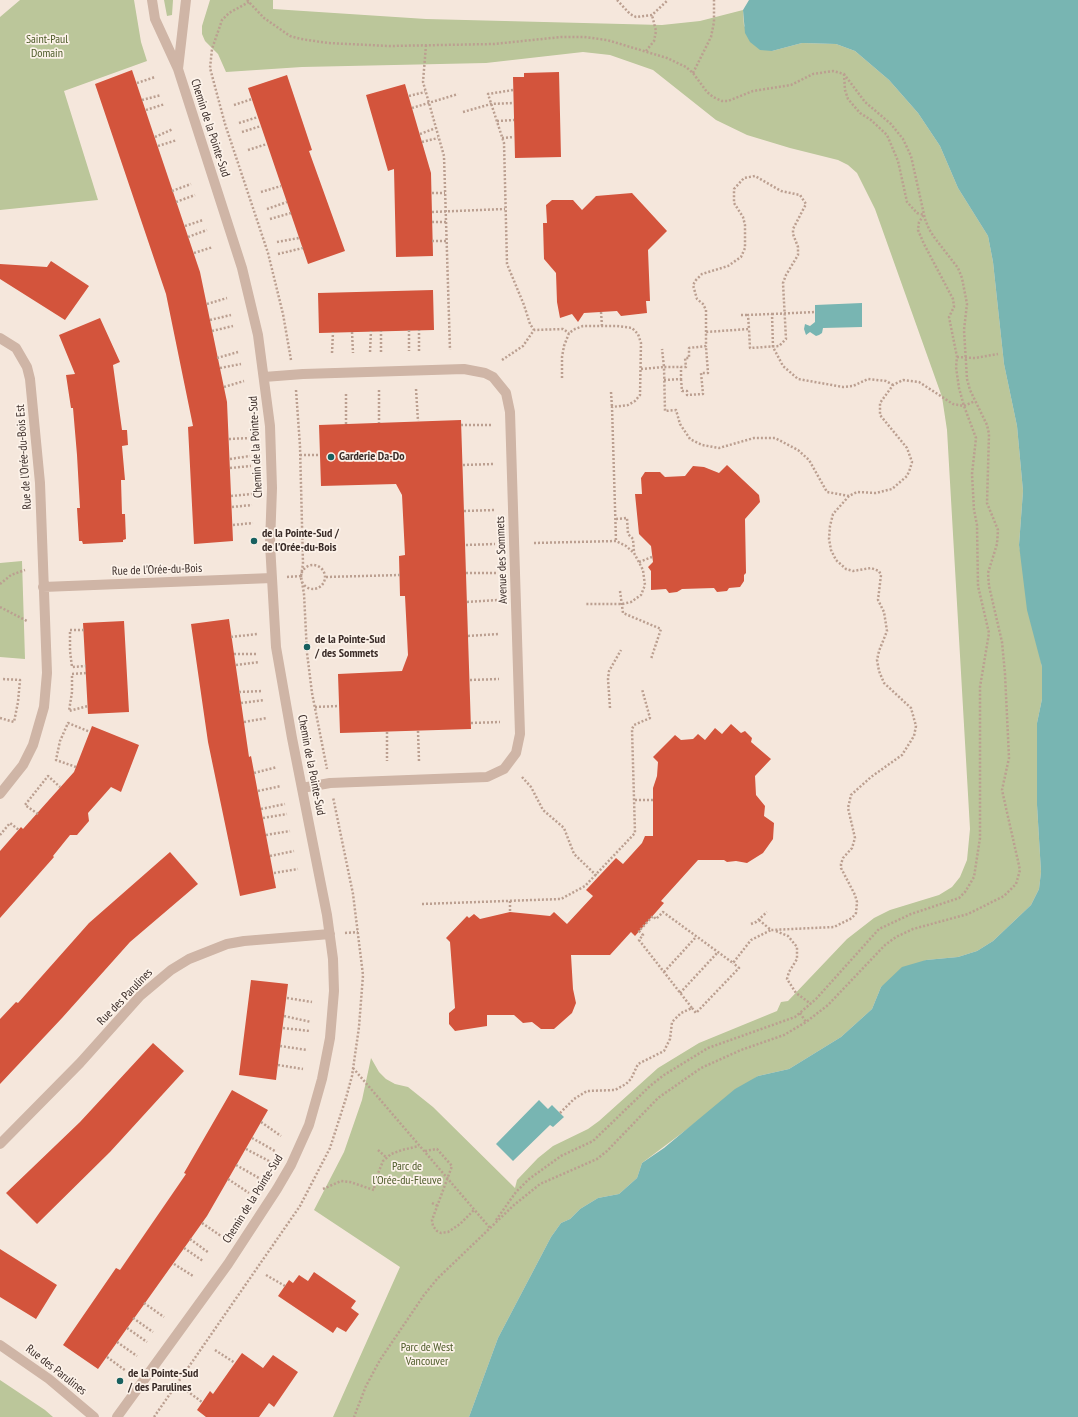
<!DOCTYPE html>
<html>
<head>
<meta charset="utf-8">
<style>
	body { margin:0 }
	canvas { display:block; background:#f5e7dc }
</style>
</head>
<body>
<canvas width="1078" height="1417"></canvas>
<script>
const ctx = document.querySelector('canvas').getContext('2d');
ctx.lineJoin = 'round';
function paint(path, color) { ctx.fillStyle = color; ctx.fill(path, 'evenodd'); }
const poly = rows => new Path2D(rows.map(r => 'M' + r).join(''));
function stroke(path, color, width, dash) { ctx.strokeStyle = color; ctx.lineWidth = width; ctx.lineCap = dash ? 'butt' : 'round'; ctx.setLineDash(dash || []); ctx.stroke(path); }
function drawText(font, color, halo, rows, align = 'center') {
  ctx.font = font + ' "PT Sans Narrow",sans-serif'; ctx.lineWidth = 3.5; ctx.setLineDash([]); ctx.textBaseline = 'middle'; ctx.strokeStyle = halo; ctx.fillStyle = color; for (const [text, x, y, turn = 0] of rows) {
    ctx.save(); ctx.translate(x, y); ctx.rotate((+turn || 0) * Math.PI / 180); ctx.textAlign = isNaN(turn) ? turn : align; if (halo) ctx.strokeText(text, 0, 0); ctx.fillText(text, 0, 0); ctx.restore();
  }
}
paint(poly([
	[20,0,134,0,141,42,147,61,64,91,98,200,0,210,0,17],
	[164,0,173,0,172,15,167,16],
	[210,0,273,0,273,9,426,19,662,25,700,21,743,10,744,26,772,51,802,43,836,44,855,51,889,80,918,113,940,146,958,188,988,236,993,262,1004,364,1017,426,1023,491,1019,545,1042,667,1042,699,1037,723,1037,805,1041,872,1039,889,1031,905,993,941,977,951,958,957,926,960,881,987,872,1009,841,1037,789,1069,758,1076,642,1163,637,1178,619,1194,598,1198,580,1209,570,1219,561,1223,551,1237,498,1338,469,1417,333,1417,400,1267,314,1210,344,1152,362,1100,371,1058,379,1072,386,1079,395,1084,408,1087,433,1107,515,1188,517,1180,538,1158,553,1146,588,1129,599,1121,658,1068,699,1043,777,1011,781,1002,788,1001,847,939,874,918,890,910,939,895,952,887,960,877,967,860,970,829,947,430,942,397,875,209,857,173,848,165,838,160,790,148,747,135,716,120,653,70,610,55,583,52,486,63,302,67,226,72,218,54,205,41,202,34,202,26],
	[22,561,25,659,0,657,0,563],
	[0,1380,45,1410,53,1417,0,1417]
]), '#bbc69a');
paint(poly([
	[749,0,1078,0,1078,1417,469,1417,498,1338,551,1237,561,1223,570,1219,580,1209,598,1198,619,1194,637,1178,642,1163,664,1148,735,1089,758,1076,789,1069,841,1037,872,1009,881,987,902,967,926,960,958,957,977,951,993,941,1031,905,1039,889,1041,872,1037,805,1037,723,1042,699,1042,667,1027,610,1019,545,1023,491,1017,426,1004,364,993,262,988,236,958,188,940,146,918,113,889,80,855,51,836,44,802,43,772,51,760,50,750,42,745,33,743,10],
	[862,303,862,327,823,328,822,333,819,335,816,336,810,332,806,335,804,329,805,324,810,326,815,322,815,305],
	[539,1100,548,1109,552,1105,564,1117,553,1127,550,1125,513,1161,496,1144]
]), '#78b5b2');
paint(poly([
	[132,70,200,272,227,402,233,541,194,544,188,427,193,426,166,294,95,84],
	[559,72,561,157,515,158,513,77,524,77,524,73],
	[287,75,312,150,309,151,345,251,308,264,248,88],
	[405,84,431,173,433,256,396,257,394,169,388,171,366,95],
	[632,193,667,231,648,250,650,301,646,301,647,313,621,316,617,311,584,313,578,322,572,314,560,318,557,302,556,273,544,259,543,223,547,223,546,205,552,200,573,200,582,210,596,196],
	[51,261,89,286,65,320,0,279,0,264,47,267],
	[433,290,434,330,319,333,318,293],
	[100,318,120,362,113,365,122,430,127,430,128,445,122,446,125,480,121,480,122,514,125,514,126,539,123,540,123,542,83,544,82,541,79,541,77,508,80,508,77,455,73,408,71,408,66,375,75,374,59,335],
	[461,420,471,729,340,733,338,674,402,671,408,655,405,596,400,596,399,556,405,555,402,495,396,484,321,486,319,425],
	[727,465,759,495,760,502,745,519,746,573,744,575,744,581,740,587,729,588,727,591,717,592,714,588,682,589,677,592,669,593,666,589,651,590,651,571,648,567,653,562,651,546,639,534,635,494,642,494,641,478,645,472,660,472,665,477,685,476,693,466,704,467,719,473],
	[229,619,249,757,251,756,276,888,240,896,208,742,191,624],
	[124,621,129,712,88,714,83,623],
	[731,724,741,733,745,731,752,738,751,742,771,759,755,776,756,795,765,806,764,816,774,823,773,839,763,853,747,863,736,861,727,862,724,860,698,860,661,901,664,903,635,936,631,932,610,955,571,955,573,989,576,1003,572,1013,554,1029,541,1029,532,1022,523,1023,514,1015,487,1015,487,1026,455,1031,449,1024,449,1013,455,1008,450,942,446,938,467,916,469,918,474,914,480,919,510,912,550,916,554,912,567,924,593,896,586,890,616,858,623,864,642,843,645,836,653,836,653,788,657,776,658,762,653,757,675,735,681,740,693,739,698,734,705,740,715,728,722,734],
	[92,726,139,745,121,792,111,787,88,813,89,821,77,835,70,835,53,856,54,857,0,918,0,851,21,827,23,829,74,772],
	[170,852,198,884,130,942,62,1018,0,1084,0,1019,16,1002,18,1003,89,923],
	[251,980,288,984,276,1080,239,1075],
	[153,1043,184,1071,110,1152,37,1224,6,1193,80,1122],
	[232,1090,268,1110,207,1216,98,1369,63,1345,116,1268,120,1270,186,1174,184,1173],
	[0,1249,57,1285,36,1319,0,1297],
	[314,1272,356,1301,351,1308,359,1314,346,1332,337,1327,333,1333,278,1296,289,1280,293,1283,299,1275,308,1281],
	[242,1353,263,1368,273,1355,298,1372,274,1407,269,1403,259,1417,206,1417,197,1410,210,1391,213,1394]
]), '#d3543c');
stroke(poly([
	[247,0,264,18,290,36,301,39,328,43,389,46,494,44,561,37,584,37,607,40,667,58,686,67,693,73,707,92,713,97,722,101,728,101,753,91,791,85,813,74,833,71,844,74,865,102,891,124,903,139,911,156,925,219,929,229,934,237,958,268,962,278,967,304,964,330,967,379,970,390,987,425,989,434,987,503,998,530,997,544,988,573,989,586,1002,642,1005,674,1009,758,1002,790,1020,870,1016,884,1004,896,968,914,913,929,896,937,885,945,828,1005,806,1022,784,1035,741,1050,701,1068,658,1098,607,1151,597,1159,540,1184,514,1205,437,1279,424,1295,380,1360,366,1386,354,1417],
	[617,0,630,14,636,17,652,15,668,0],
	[249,2,229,13,222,20,212,49,210,68,225,124,268,253,283,314,291,360],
	[426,45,423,82,444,156,450,350],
	[646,51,654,41,656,31,652,15],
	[693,73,711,37,714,22,714,0],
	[137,83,155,77],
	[513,90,488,94,504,143,507,264,524,305,530,324,534,330],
	[409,96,425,92],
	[142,100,161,95],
	[234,105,252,99],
	[412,108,458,94],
	[146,110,165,104],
	[463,112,491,104,513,103],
	[497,121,514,120],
	[239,123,258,117],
	[242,132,261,126],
	[420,134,436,128],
	[155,137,173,129],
	[502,138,514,137],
	[422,142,438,138],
	[158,146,177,140],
	[248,150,267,144],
	[172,191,191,184],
	[261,192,281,186],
	[432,193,445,193],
	[176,202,195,195],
	[267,209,287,202],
	[432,212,505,209],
	[270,219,291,213],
	[432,222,446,222],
	[185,226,203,220],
	[188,237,207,230],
	[432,241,447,241],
	[277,242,299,238],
	[194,253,213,247],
	[278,254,303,248],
	[207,304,227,298],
	[601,312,602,326],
	[772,314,815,312],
	[741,315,748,315],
	[210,320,231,315],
	[409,330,409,351],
	[212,331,233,326],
	[352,332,353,353],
	[706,332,706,310,703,304,697,299,693,285,696,280,702,274,728,266,741,257,745,248,745,225,743,217,734,203,734,189,744,178,755,176,781,191,800,195,806,204,793,229,793,234,798,247,798,255,786,275,783,283,786,339,779,346,750,348,749,329],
	[419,351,419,330],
	[370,352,371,331],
	[381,352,381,331],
	[332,353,333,332],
	[957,357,975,358,998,354],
	[217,358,238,352],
	[502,360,523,346,534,330,563,329,569,333],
	[220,368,241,364],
	[641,369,664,367,662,349],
	[562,378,562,357,564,346,569,333,575,329,583,326,617,326,632,328,638,334,641,343,640,395,635,401,628,405,612,407,616,541],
	[681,379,682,391,687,391,687,395,703,394,701,373,708,373,706,347],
	[664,380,681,379,681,367],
	[224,387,244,381],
	[416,389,418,421],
	[296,390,300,446,303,564,301,576,304,594,307,653,312,693,327,769],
	[379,390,379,423],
	[611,392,612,407],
	[346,424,346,392],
	[461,425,492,425],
	[229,439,250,438],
	[300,455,320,455],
	[230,459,250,456],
	[463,465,493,464],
	[230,468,251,466],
	[231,496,252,494],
	[849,496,827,492,809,460,798,450,775,438,754,438,719,448,702,445,690,439,680,424,676,410,665,411,664,367,686,367,685,358,689,358,689,348,706,346,706,332,749,329,748,315,772,314,773,347,783,366,798,379,843,387,853,386,868,379,886,381,893,385],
	[232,507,252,505],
	[464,511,494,510],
	[616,519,627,518,628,534,633,539,634,552],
	[233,525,253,523],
	[534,543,616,541,626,546,634,553,643,570,644,578,645,585,641,595,631,602,622,604,585,604],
	[466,545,495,544],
	[639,562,652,557],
	'301 577a12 12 0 1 1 24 0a12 12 0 1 1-24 0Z',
	[466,573,496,573],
	[287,577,301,576],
	[326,577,400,575],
	[0,584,11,575,25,570],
	[620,591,623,613,661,629,651,659],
	[467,602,497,600],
	[0,607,27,621],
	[84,630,70,630,70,651,72,667,86,666],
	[468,636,498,634],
	[231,637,257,634],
	[234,654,258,654],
	[236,665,259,662],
	[86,673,72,674,72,692,69,711,88,706],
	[470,680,499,679],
	[239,692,262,691],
	[241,703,264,700],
	[315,707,339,706],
	[610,708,608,679,609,671,621,650],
	[0,718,14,722,18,702,20,680,2,679],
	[244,722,267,718],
	[471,723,500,722],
	[418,731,419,761],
	[387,732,387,761],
	[76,767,56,760,60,741,68,723,90,732],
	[254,773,277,767],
	[522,777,531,787,543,810,564,828,574,854,598,877],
	[258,791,281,786],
	[635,800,653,800],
	[261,809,285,804],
	[38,814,25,805,48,776,60,787],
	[263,818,287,814],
	[0,835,10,823,19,830],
	[266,835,290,831],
	[270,856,294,851],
	[274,873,298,869],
	[510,901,510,912],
	[422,904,561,899,585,886,635,833,632,729,634,725,650,718,642,689],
	[759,920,771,930,834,927,852,918,856,913,857,902,855,895,841,868,841,864,843,858,852,848,855,838,848,808,851,795,871,777,902,755,914,736,916,726,911,708,884,683,879,671,877,660,879,651,887,631,884,612,878,600,881,575,879,571,871,568,853,571,846,569,836,560,831,550,829,539,830,526,833,514,849,496,857,492,876,493,892,489,907,476,910,469,912,462,907,448,880,415,880,403,893,385,903,380,919,382,953,404,964,406,975,401],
	[751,924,756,922,767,912],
	[776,931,788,936,797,947,797,959,789,972,787,979,796,993,811,1004],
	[345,933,358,932],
	[664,972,696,937],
	[680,993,718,952],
	[287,998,312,1002],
	[692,1008,696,1013,739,968,733,963],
	[800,1013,806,1022],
	[284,1016,311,1022],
	[283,1028,310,1031],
	[280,1046,307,1050],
	[278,1065,303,1069],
	[353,1068,490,1228],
	[560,1113,574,1099,587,1091,615,1090,626,1084,631,1079,638,1064,664,1051,670,1039,672,1022,681,1013,692,1008,639,940,643,935,639,931,653,916,656,919,663,912,733,963,751,940,771,930],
	[261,1122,281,1136],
	[252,1138,275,1151],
	[246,1149,269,1161],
	[378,1150,387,1158],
	[425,1151,437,1149,452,1166,432,1220,433,1226,437,1231,441,1233,448,1232,460,1224,474,1210],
	[236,1165,259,1178],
	[228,1179,249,1193],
	[323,1189,341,1181,350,1182,374,1190,375,1181,383,1161,391,1154,402,1150,419,1146],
	[432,1203,438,1206],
	[496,1220,516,1192,529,1179,561,1156,593,1141,650,1086,664,1075,708,1048,795,1017,816,999,879,929,911,914,959,898,965,892,974,877,980,838,980,687,989,633,978,586,977,525,974,510,972,474,976,438,964,406,959,388,956,367,957,357,949,317,954,307,953,299,924,244,918,230,919,222,924,215,917,213,907,202,898,161,887,135,871,120,860,113,848,99,845,90,844,74],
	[202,1223,221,1236],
	[190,1239,209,1253],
	[184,1248,203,1261],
	[174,1264,193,1276],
	[266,1275,285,1286],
	[144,1303,164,1317],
	[133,1318,153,1332],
	[127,1328,147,1342],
	[117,1342,137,1356],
	[215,1350,235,1363],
	[107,1357,126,1371],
	[187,1391,202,1402],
	[154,1417,300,1206,330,1148,346,1098,352,1076,359,1027,363,975,353,894,333,797]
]), '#bb9f90', 2.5, [2, 2]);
stroke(poly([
	[178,69,186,0],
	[0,338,16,348,27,367,30,379,40,483,47,673,44,707,33,745,23,765,0,794],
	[264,377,303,374,464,369,485,373,493,377,506,393,510,412,520,734,516,753,504,769,487,777,330,783,302,788],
	[43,587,272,578],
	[0,1144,80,1063,140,996,171,970,189,959,227,944,244,941,330,934],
	[0,1345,49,1379,94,1417],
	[117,1417,228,1264,277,1189,291,1165,309,1125,322,1079,330,1038,334,991,333,959,327,915,292,738,276,647,270,544,272,488,270,426,258,335,242,268,178,69,155,19,152,0]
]), '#cfb5a6', 10);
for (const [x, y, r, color] of [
	[331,457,4,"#18605f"],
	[254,541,4,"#18605f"],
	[307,647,4,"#18605f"],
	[120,1381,4,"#18605f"]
]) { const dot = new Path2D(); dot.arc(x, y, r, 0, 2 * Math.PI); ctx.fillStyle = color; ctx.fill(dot); stroke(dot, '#fcf2e9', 1.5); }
drawText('12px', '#4d5b29', '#fcf2e9', [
	["Saint-Paul",47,40],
	["Domain",47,54],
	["Parc de",407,1167],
	["l'Orée-du-Fleuve",407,1181],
	["Parc de West",427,1348],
	["Vancouver",427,1362]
]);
drawText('12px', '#3a2c28', '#fcf2e9', [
	["Chemin de la Pointe-Sud",210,128,72],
	["Chemin de la Pointe-Sud",256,447,-93],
	["Rue de l'Orée-du-Bois Est",24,457,-94],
	["Avenue des Sommets",502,560,-92],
	["Rue de l'Orée-du-Bois",157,570,-2],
	["Chemin de la Pointe-Sud",311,765,79],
	["Rue des Parulines",125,997,-46],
	["Chemin de la Pointe-Sud",253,1199,-58],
	["Rue des Parulines",56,1370,38]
]);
drawText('bold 12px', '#3a2c28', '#fcf2e9', [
	["Garderie Da-Do",339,457],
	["de la Pointe-Sud /",262,534],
	["de l'Orée-du-Bois",262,548],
	["de la Pointe-Sud",315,640],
	["/ des Sommets",315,654],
	["de la Pointe-Sud",128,1374],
	["/ des Parulines",128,1388]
], 'left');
</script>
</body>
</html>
